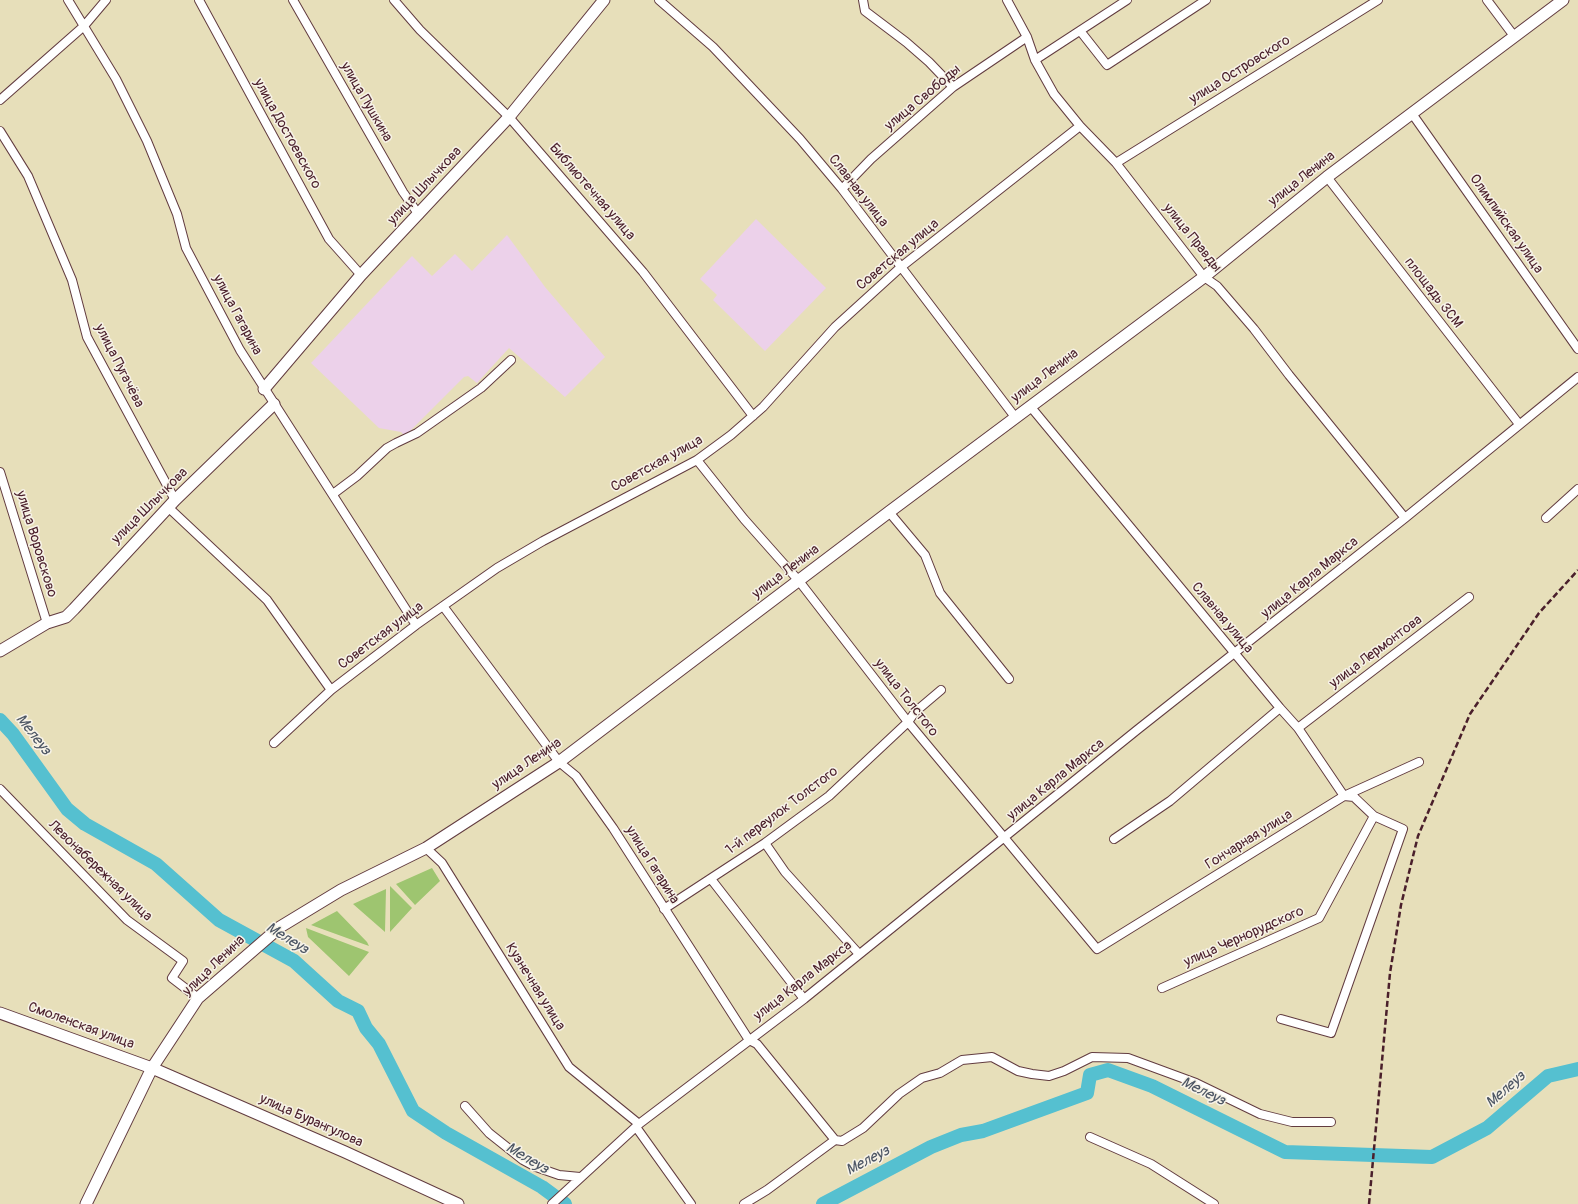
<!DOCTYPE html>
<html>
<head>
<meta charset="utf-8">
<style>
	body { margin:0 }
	canvas { display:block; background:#e7dfba }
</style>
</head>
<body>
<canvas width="1578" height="1204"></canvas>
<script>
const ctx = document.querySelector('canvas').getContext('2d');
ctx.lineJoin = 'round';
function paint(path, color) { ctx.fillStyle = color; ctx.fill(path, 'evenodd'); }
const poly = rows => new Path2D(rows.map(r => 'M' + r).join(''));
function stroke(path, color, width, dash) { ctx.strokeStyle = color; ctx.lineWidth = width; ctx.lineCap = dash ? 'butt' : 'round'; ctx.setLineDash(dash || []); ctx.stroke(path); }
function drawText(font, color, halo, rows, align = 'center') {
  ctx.font = font + ' Pangolin,sans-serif'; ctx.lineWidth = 3; ctx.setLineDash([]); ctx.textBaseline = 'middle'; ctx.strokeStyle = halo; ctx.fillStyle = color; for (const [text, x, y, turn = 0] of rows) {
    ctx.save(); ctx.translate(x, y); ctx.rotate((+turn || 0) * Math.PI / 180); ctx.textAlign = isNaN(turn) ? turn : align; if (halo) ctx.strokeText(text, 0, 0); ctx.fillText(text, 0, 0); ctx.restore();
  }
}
paint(poly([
	[756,219,826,288,765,351,713,300,717,295,700,279],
	[507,235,545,287,605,357,565,397,509,348,477,383,468,376,464,377,405,436,401,432,379,428,311,363,412,256,432,276,455,254,472,271]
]), '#ecd1ea');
paint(poly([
	[432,868,440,881,415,905,396,884],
	[390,886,412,908,390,932],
	[386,889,385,932,353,904],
	[337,911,367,942,369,946,311,925],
	[306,928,369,952,349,976,308,937]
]), '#9ec570');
stroke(poly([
	[0,720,13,734,67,809,85,824,156,864,219,920,294,961,338,1001,358,1011,366,1028,379,1044,413,1111,446,1133,542,1187,565,1204],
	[823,1204,931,1147,961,1135,983,1131,1087,1093,1090,1075,1108,1070,1152,1086,1285,1152,1432,1157,1487,1128,1548,1076,1578,1069]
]), '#55c0d0', 14);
const street = poly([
	[68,0,116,79,147,141,177,214,186,248,240,350,416,625],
	[199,0,329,239,361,275],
	[293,0,403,192,419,215],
	[394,0,420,30,509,117,643,272,753,416],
	[659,0,713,47,800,139,842,189,1015,417],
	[863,0,865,11,906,42,929,62,953,87],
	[1007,0,1027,37,1035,60,1054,94,1080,126,1116,163,1204,277,1217,286,1254,329,1289,375,1405,518],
	[1487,0,1514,36],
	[1081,32,1107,65,1206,0],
	[1035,60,1127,0],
	[0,100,84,26,106,0],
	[1413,115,1578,349],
	[0,131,28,176,72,280,87,337,175,500],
	[1116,163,1378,0],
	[1327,177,1519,424],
	[842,189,871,159,953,87,1027,37],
	[1030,406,1280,708,1298,728,1344,796,1354,797,1374,816,1403,829,1331,1033,1281,1019],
	[697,460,744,519,799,581,908,722,1097,949,1344,796,1419,762],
	[0,472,47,623],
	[333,494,357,476,387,448,396,443,417,433,481,388,511,360],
	[169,508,267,600,331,690],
	[889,512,925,555,940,593,1009,679],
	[1546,518,1578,489],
	[443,606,559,762,576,776,613,828,749,1040,757,1044,835,1140],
	[1298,728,1469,597],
	[274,743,331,690,416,625,497,568,543,541,697,460,731,435,763,407,835,327,901,267,1080,126],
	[0,789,127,920,183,961,172,978,198,998],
	[1114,839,1170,801,1280,708],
	[765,843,785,872,859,954],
	[426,848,442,863,569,1067,639,1124],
	[711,879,804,999],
	[664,909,765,843,829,796,908,722,915,712,941,690],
	[1162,988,1319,918,1374,816],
	[465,1106,489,1133,523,1160,536,1167,559,1175,580,1177],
	[636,1127,691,1204],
	[1090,1137,1151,1164,1214,1204],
	[835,1140,842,1141,863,1128,899,1094,922,1078,940,1073,962,1060,992,1057,1018,1071,1032,1074,1049,1076,1064,1071,1092,1057,1128,1058,1196,1083,1260,1114,1292,1122,1331,1122],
	[552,1204,639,1124,804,999,1137,730,1405,518,1578,377],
	[744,1204,767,1190,835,1140]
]);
const secondary = poly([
	[264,389,361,275,509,117,604,0],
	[0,651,47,623,66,617,74,609,175,500,274,404],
	[0,1013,152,1068,345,1152,458,1204],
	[86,1204,152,1068,198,998,280,927,341,890,426,848,559,762,889,512,1204,277,1327,177,1563,0]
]);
stroke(street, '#623c40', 10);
stroke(secondary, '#623c40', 13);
stroke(street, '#fff', 8);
stroke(secondary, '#fff', 11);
stroke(poly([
	[1369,1204,1390,973,1401,905,1418,836,1470,714,1539,613,1578,570]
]), '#4a1f2b', 2.5, [6, 3]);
drawText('14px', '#4a1f2b', '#f7f3e8', [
	["улица Островского",1240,70,-32],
	["улица Свободы",923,98,-40],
	["улица Пушкина",366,102,60],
	["улица Достоевского",287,134,61],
	["улица Ленина",1302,179,-38],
	["улица Шлычкова",425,186,-47],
	["Славная улица",858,191,52],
	["Библиотечная улица",592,192,49],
	["Олимпийская улица",1506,224,55],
	["улица Правды",1192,238,51],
	["Советская улица",898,255,-40],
	["площадь ЗСМ",1433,293,52],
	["улица Гагарина",237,315,62],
	["улица Пугачёва",119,366,63],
	["улица Ленина",1045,376,-37],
	["Советская улица",657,464,-29],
	["улица Шлычкова",150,506,-45],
	["улица Воровсково",36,544,73],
	["улица Ленина",786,572,-37],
	["улица Карла Маркса",1310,578,-39],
	["Славная улица",1222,618,50],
	["Советская улица",381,636,-37],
	["улица Лермонтова",1376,652,-37],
	["улица Толстого",906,698,52],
	["улица Ленина",527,764,-34],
	["улица Карла Маркса",1056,780,-39],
	["1-й переулок Толстого",782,811,-37],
	["Гончарная улица",1249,840,-32],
	["улица Гагарина",652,865,58],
	["Левонабережная улица",100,871,44],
	["улица Чернорудского",1244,937,-24],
	["улица Ленина",214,966,-44],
	["улица Карла Маркса",803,981,-38],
	["Кузнечная улица",535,987,58],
	["Смоленская улица",81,1026,20],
	["улица Бурангулова",311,1121,24]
]);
drawText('italic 15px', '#4e5765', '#f7f3e8', [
	["Мелеуз",33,735,52],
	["Мелеуз",287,939,32],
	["Мелеуз",1506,1090,-41],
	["Мелеуз",1203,1092,26],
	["Мелеуз",527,1159,31],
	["Мелеуз",868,1161,-28]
]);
</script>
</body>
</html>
